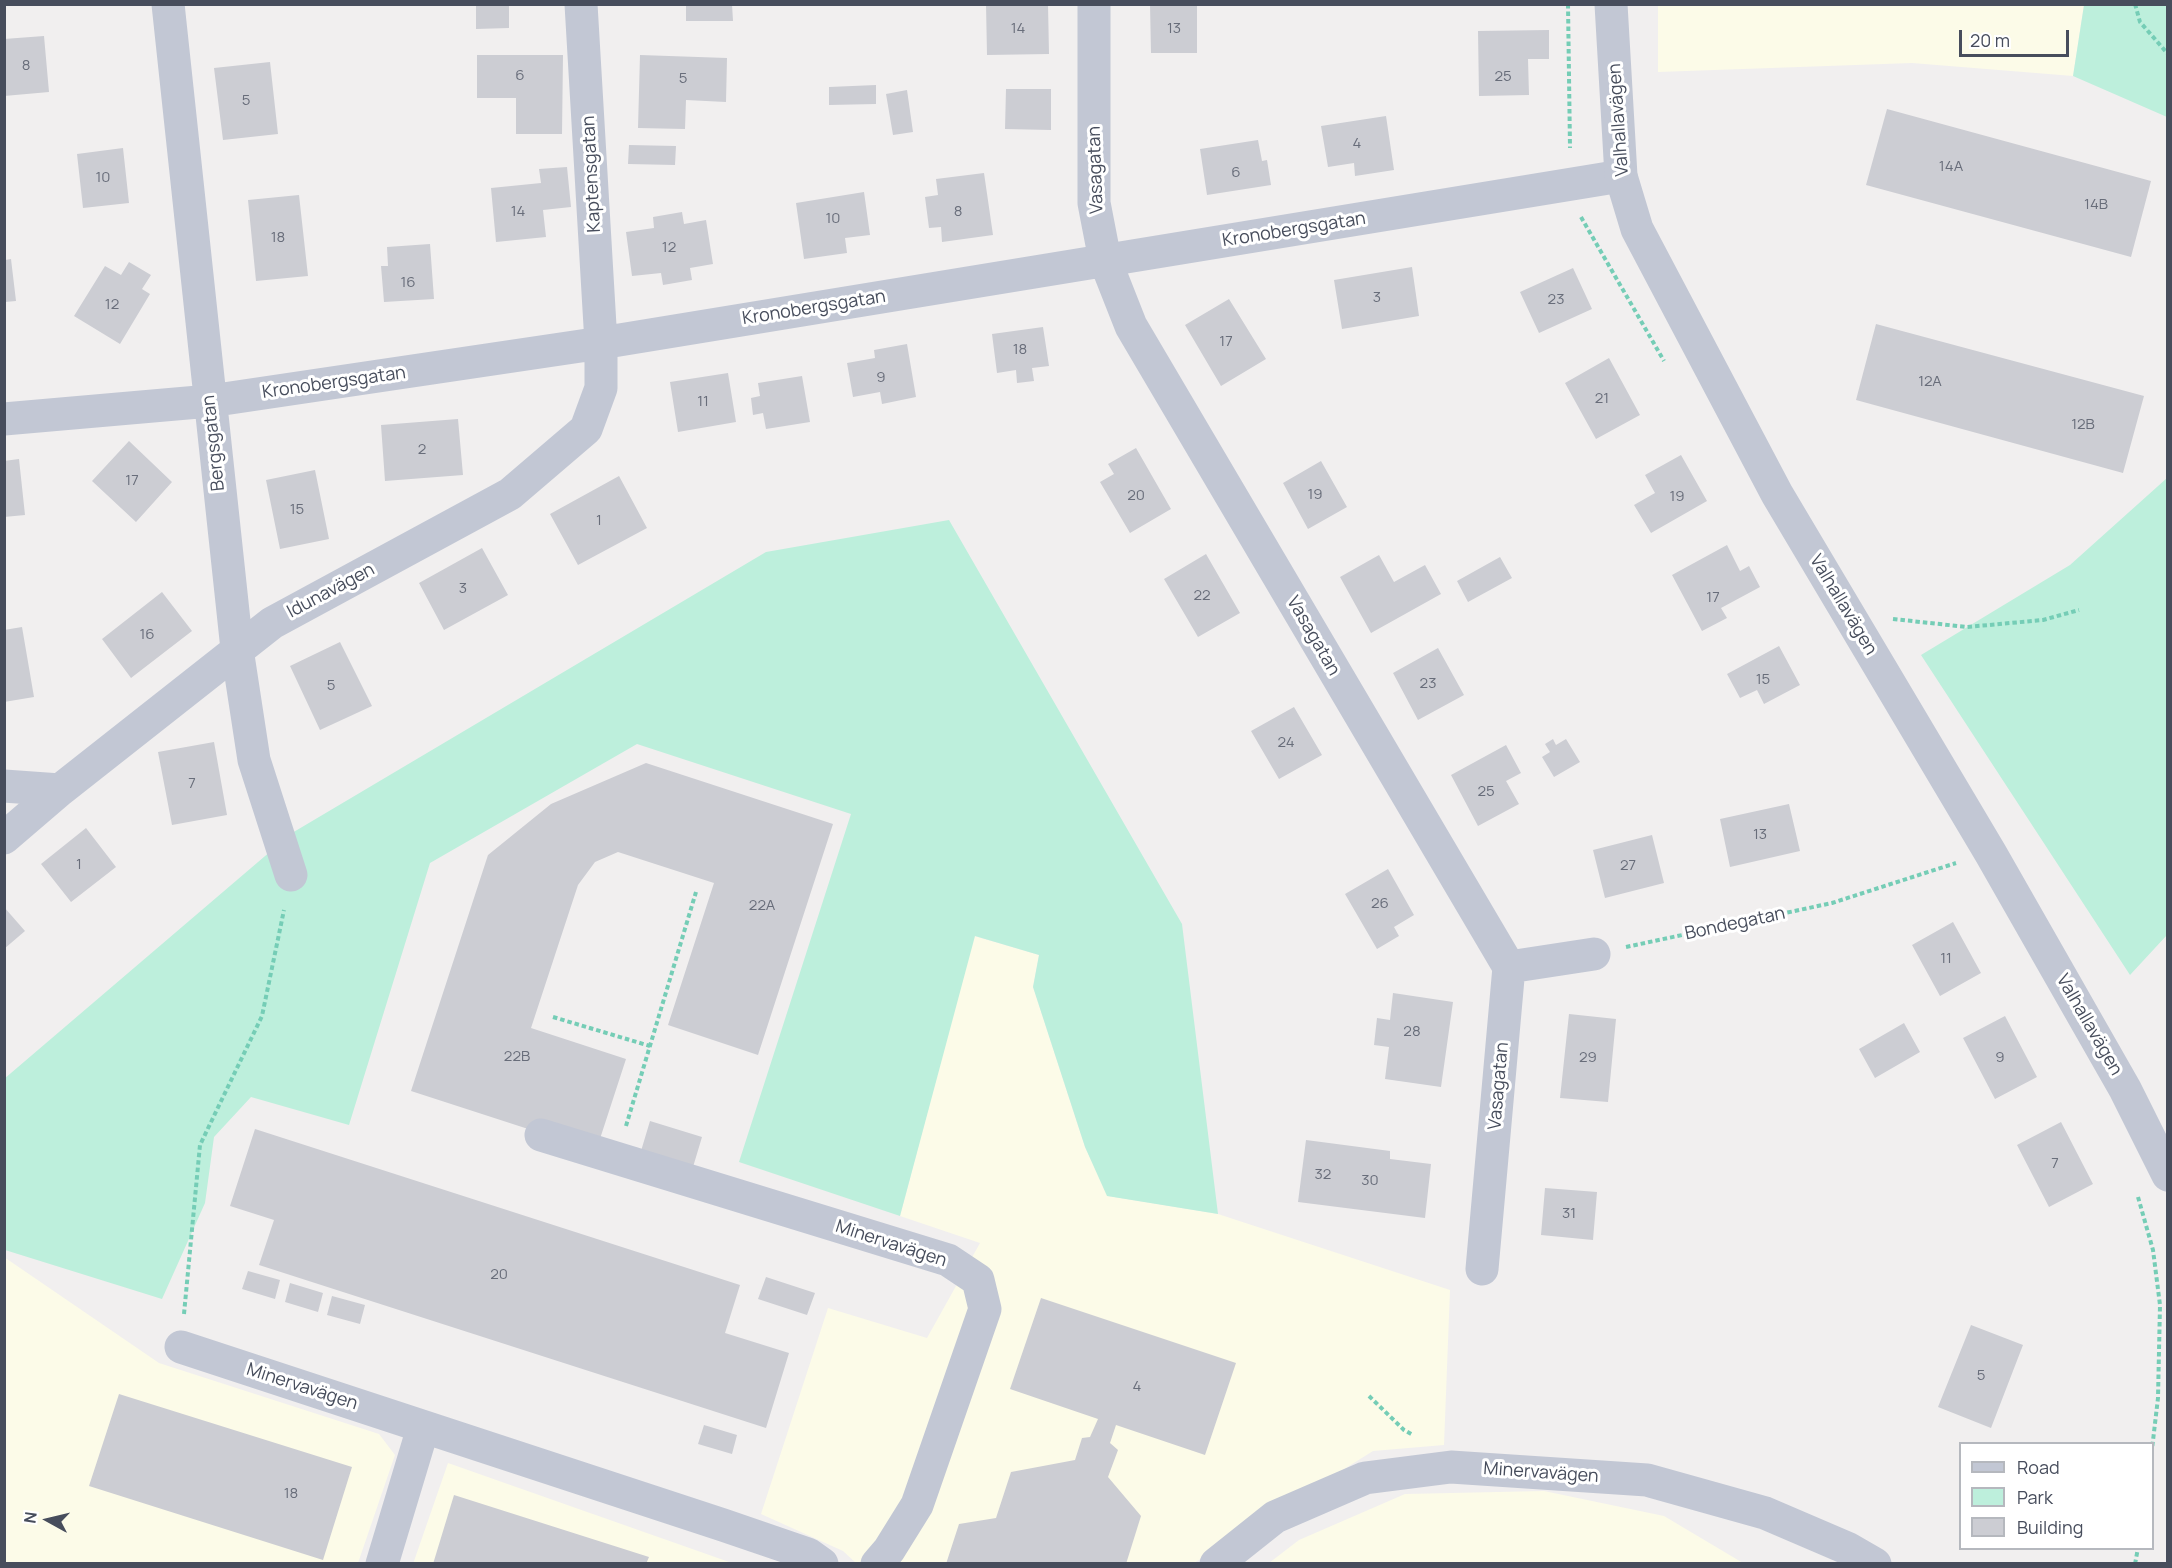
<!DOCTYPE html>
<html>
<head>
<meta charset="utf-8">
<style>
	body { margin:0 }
	#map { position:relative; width:2172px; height:1568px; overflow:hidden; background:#f1efef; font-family:Manrope,sans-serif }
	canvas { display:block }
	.frame { position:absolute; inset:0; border:6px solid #474d5c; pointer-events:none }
	.legend { position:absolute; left:1959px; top:1442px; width:195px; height:108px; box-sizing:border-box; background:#fff; border:2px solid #b5b8be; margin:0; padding:8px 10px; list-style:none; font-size:18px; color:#474d5c }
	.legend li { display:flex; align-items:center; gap:12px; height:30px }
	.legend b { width:30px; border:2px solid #b5b8be }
	.north { position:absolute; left:18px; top:1490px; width:60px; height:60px; -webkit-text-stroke:4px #fff; paint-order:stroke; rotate:278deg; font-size:16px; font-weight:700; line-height:24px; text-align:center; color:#474d5c }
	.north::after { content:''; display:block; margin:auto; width:21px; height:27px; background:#474d5c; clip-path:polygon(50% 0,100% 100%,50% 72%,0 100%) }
	.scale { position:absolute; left:1959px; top:30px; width:110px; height:27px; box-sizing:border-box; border:3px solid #474d5c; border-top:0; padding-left:8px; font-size:18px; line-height:21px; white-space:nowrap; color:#474d5c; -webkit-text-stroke:4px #fff; paint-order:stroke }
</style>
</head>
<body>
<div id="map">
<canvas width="2172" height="1568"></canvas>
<div class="frame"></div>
<ul class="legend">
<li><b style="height:8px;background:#c2c7d4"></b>Road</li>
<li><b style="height:16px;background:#bdefdc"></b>Park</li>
<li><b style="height:16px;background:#cccdd3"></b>Building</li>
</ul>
<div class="north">N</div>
<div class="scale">20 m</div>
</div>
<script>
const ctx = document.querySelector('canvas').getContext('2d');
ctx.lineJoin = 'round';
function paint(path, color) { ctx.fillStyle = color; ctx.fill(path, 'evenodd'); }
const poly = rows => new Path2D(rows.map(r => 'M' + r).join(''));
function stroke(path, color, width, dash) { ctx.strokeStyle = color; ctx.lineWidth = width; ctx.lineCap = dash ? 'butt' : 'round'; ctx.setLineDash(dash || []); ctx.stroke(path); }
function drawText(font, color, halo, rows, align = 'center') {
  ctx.font = font + ' Manrope,sans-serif'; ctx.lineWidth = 6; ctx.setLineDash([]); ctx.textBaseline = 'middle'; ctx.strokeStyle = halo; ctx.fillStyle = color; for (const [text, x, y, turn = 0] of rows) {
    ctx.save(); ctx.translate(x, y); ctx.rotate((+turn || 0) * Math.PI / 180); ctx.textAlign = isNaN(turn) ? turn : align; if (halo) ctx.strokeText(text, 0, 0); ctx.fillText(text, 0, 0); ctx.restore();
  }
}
paint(poly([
	[1658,5,2084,5,2073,76,1912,63,1658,72],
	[974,936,1039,955,1033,987,1085,1147,1108,1196,1218,1214,1450,1290,1444,1445,1373,1451,1194,1563,856,1563,843,1551,761,1514,828,1308,927,1338,980,1243,900,1216],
	[4,1257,159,1363,379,1434,395,1455,358,1563,5,1563],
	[448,1463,732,1563,413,1564],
	[1544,1491,1664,1516,1743,1563,1269,1563,1299,1540,1405,1494]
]), '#fcfbe8');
paint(poly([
	[2084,5,2167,5,2167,117,2073,76],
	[2167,478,2167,935,2130,975,1921,655,2070,565],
	[949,520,1182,924,1218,1214,1107,1196,1085,1147,1033,987,1039,955,975,936,900,1216,739,1162,851,814,637,744,430,863,349,1125,251,1097,214,1137,205,1203,162,1299,5,1250,4,1079,292,833,766,552]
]), '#bdefdc');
paint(poly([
	[686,4,732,4,733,21,686,21],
	[986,4,1048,4,1049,54,987,55],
	[1150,4,1197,4,1197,53,1151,53],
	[509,5,509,28,476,29,476,6],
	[1549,30,1549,59,1528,59,1529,95,1479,96,1478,31],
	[44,36,49,92,4,96,4,39],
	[477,55,563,55,562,134,516,134,516,98,477,98],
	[640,55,727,58,726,102,686,100,685,129,638,128],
	[270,62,278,134,223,140,214,68],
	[876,85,876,104,829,105,829,87],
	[1006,89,1051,89,1051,130,1005,129],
	[907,90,913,132,893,135,886,94],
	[1887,109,2151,181,2131,257,1866,185],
	[1386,116,1394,170,1355,176,1354,163,1328,167,1321,126],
	[1258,140,1262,161,1267,160,1271,185,1207,195,1200,149],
	[629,145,676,146,675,165,628,164],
	[123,148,129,203,83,208,77,154],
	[567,167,571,207,543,210,546,237,496,242,491,188,541,183,539,169],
	[984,173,993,235,942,242,941,227,929,228,925,197,938,195,936,179],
	[864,192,870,235,845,238,847,253,804,259,796,203],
	[299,195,308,276,256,281,248,200],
	[682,212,684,224,706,220,713,264,690,268,692,280,663,285,661,273,632,276,626,232,654,228,653,217],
	[430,244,434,299,384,302,381,266,388,266,387,247],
	[11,259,16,301,5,302,5,260],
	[129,262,151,275,142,289,150,294,120,344,74,316,105,266,121,275],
	[1412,267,1419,316,1342,329,1334,280],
	[1573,268,1592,309,1539,333,1520,292],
	[1229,299,1266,359,1221,386,1185,325],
	[1876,324,2144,396,2123,473,1856,400],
	[1043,327,1049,366,1032,368,1034,381,1017,383,1016,370,997,373,992,334],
	[907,344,916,397,882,404,880,392,853,397,847,363,875,358,874,350],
	[1609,358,1640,415,1596,439,1565,383],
	[728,373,736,422,678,432,670,382],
	[802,376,810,422,766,429,763,413,753,415,751,398,760,396,758,383],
	[458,419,463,475,385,481,381,425],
	[129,441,172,482,136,522,92,481],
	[1136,448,1171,509,1130,533,1100,482,1114,474,1108,464],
	[1681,455,1707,501,1651,533,1634,505,1655,493,1645,475],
	[19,459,25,515,4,517,4,461],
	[1321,461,1347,507,1308,529,1283,483],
	[315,470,329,539,280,549,266,480],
	[619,476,647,528,578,565,550,514],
	[1727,545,1740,571,1749,566,1760,587,1721,608,1727,618,1702,631,1672,575],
	[482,548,508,595,444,630,419,583],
	[1206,554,1240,613,1198,637,1164,579],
	[1379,555,1394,582,1425,565,1441,594,1371,633,1340,577],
	[1500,557,1512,578,1468,602,1457,581],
	[162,592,192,631,131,678,102,639],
	[22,627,34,697,4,702,4,630],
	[340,642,372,706,320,730,290,666],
	[1779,646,1800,685,1764,704,1757,690,1740,698,1727,674],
	[1438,648,1464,695,1418,720,1393,673],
	[1294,707,1322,755,1279,779,1251,731],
	[1553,739,1556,745,1566,739,1580,762,1554,777,1542,757,1550,752,1545,744],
	[214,742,227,815,172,825,158,752],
	[1506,745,1521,773,1506,781,1519,804,1478,826,1451,775],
	[646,763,833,824,758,1055,668,1025,714,883,618,852,595,862,578,885,531,1028,626,1059,596,1151,411,1091,488,855,551,804],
	[1789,804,1800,851,1730,867,1720,819],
	[86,828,116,867,71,902,41,864],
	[1652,835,1664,883,1605,898,1593,850],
	[1388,869,1414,915,1394,927,1399,936,1377,949,1345,894],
	[4,907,25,931,4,949],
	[1953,922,1981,973,1940,996,1912,945],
	[1393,993,1453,1002,1441,1087,1385,1079,1389,1047,1374,1045,1377,1018,1390,1020],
	[1569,1014,1616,1019,1608,1102,1560,1098],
	[2005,1016,2037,1077,1995,1099,1963,1038],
	[1904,1023,1920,1052,1875,1078,1859,1049],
	[650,1121,702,1137,693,1167,641,1151],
	[2061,1122,2093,1184,2049,1207,2017,1145],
	[255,1129,740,1285,725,1333,789,1353,766,1428,259,1265,274,1220,230,1206],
	[1306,1140,1390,1151,1390,1159,1431,1164,1425,1218,1298,1202],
	[1545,1188,1597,1192,1593,1240,1541,1235],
	[248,1271,280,1280,275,1299,242,1289],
	[766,1277,815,1293,807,1315,758,1299],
	[290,1283,323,1293,318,1312,285,1302],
	[332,1296,365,1305,360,1324,327,1315],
	[1041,1298,1236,1363,1205,1455,1116,1425,1110,1443,1118,1450,1108,1477,1141,1516,1126,1564,946,1564,959,1524,996,1518,1011,1472,1075,1460,1082,1438,1090,1437,1098,1419,1010,1389],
	[1971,1325,2023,1345,1991,1428,1938,1407],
	[119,1394,352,1467,323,1560,89,1486],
	[704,1425,737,1435,732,1454,698,1444],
	[454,1495,649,1557,646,1564,433,1564]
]), '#cccdd3');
stroke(poly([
	[1568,4,1570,148],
	[2135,4,2140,22,2168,54],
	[1581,217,1664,361],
	[1893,619,1967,627,2043,620,2079,610],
	[1626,947,1832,903,1956,863],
	[553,1017,650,1046],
	[626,1126,696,892],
	[2138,1197,2153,1250,2160,1305,2158,1398,2152,1449],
	[184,1314,200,1145,262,1016,284,910],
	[1369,1396,1404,1430,1413,1435],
	[2135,1564,2138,1548]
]), '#75cdb6', 4, [4.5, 3]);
stroke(poly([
	[168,4,237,649,254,760,291,875],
	[1094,4,1094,203,1105,260,1131,326,1509,967,1482,1269],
	[4,419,210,401,601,343,1621,176],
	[4,786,60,790,272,623,510,494,586,429,601,388,601,343,581,4],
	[4,838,60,790],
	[1509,967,1594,954],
	[541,1135,948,1260,978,1280,985,1309,917,1505,889,1550,877,1564],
	[181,1347,723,1525,808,1554,822,1564],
	[382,1564,423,1428],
	[1216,1564,1275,1517,1365,1478,1451,1467,1647,1480,1765,1513,1849,1549,1875,1564]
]), '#c2c7d4', 33);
stroke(poly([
	[1611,4,1621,176,1637,229,1777,494,1991,854,2125,1089,2168,1175]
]), '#c2c7d4', 33);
drawText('15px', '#686d7a', null, [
	["14",1018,29],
	["13",1174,29],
	["8",26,66],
	["6",520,76],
	["25",1503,77],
	["5",683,79],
	["5",246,101],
	["4",1357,144],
	["14A",1951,167],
	["6",1236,173],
	["10",103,178],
	["14B",2096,205],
	["14",518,212],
	["8",958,212],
	["10",833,219],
	["18",278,238],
	["12",669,248],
	["16",408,283],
	["3",1377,298],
	["23",1556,300],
	["12",112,305],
	["17",1226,342],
	["18",1020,350],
	["9",881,378],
	["12A",1930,382],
	["21",1602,399],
	["11",703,402],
	["12B",2083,425],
	["2",422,450],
	["17",132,481],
	["19",1315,495],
	["20",1136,496],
	["19",1677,497],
	["15",297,510],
	["1",599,521],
	["3",463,589],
	["22",1202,596],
	["17",1713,598],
	["16",147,635],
	["15",1763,680],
	["23",1428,684],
	["5",331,686],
	["24",1286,743],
	["7",192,784],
	["25",1486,792],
	["13",1760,835],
	["1",79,865],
	["27",1628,866],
	["26",1380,904],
	["22A",762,906],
	["11",1946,959],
	["28",1412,1032],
	["22B",517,1057],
	["29",1588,1058],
	["9",2000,1058],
	["7",2055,1164],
	["32",1323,1175],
	["30",1370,1181],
	["31",1569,1214],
	["20",499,1275],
	["5",1981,1376],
	["4",1137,1387],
	["18",291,1494]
]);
drawText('18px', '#474d5c', '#fff', [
	["Valhallavägen",1619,120,-94],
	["Vasagatan",1096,170,-92],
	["Kaptensgatan",592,174,-93],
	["Kronobergsgatan",1294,230,-9],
	["Kronobergsgatan",814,308,-9],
	["Kronobergsgatan",334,383,-8],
	["Bergsgatan",214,443,-96],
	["Idunavägen",331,591,-28],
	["Valhallavägen",1843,605,59],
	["Vasagatan",1313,636,60],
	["Bondegatan",1735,924,-12],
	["Valhallavägen",2089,1025,60],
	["Vasagatan",1499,1086,-85],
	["Minervavägen",891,1244,18],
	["Minervavägen",302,1387,18],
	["Minervavägen",1541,1473,4]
]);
</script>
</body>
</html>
